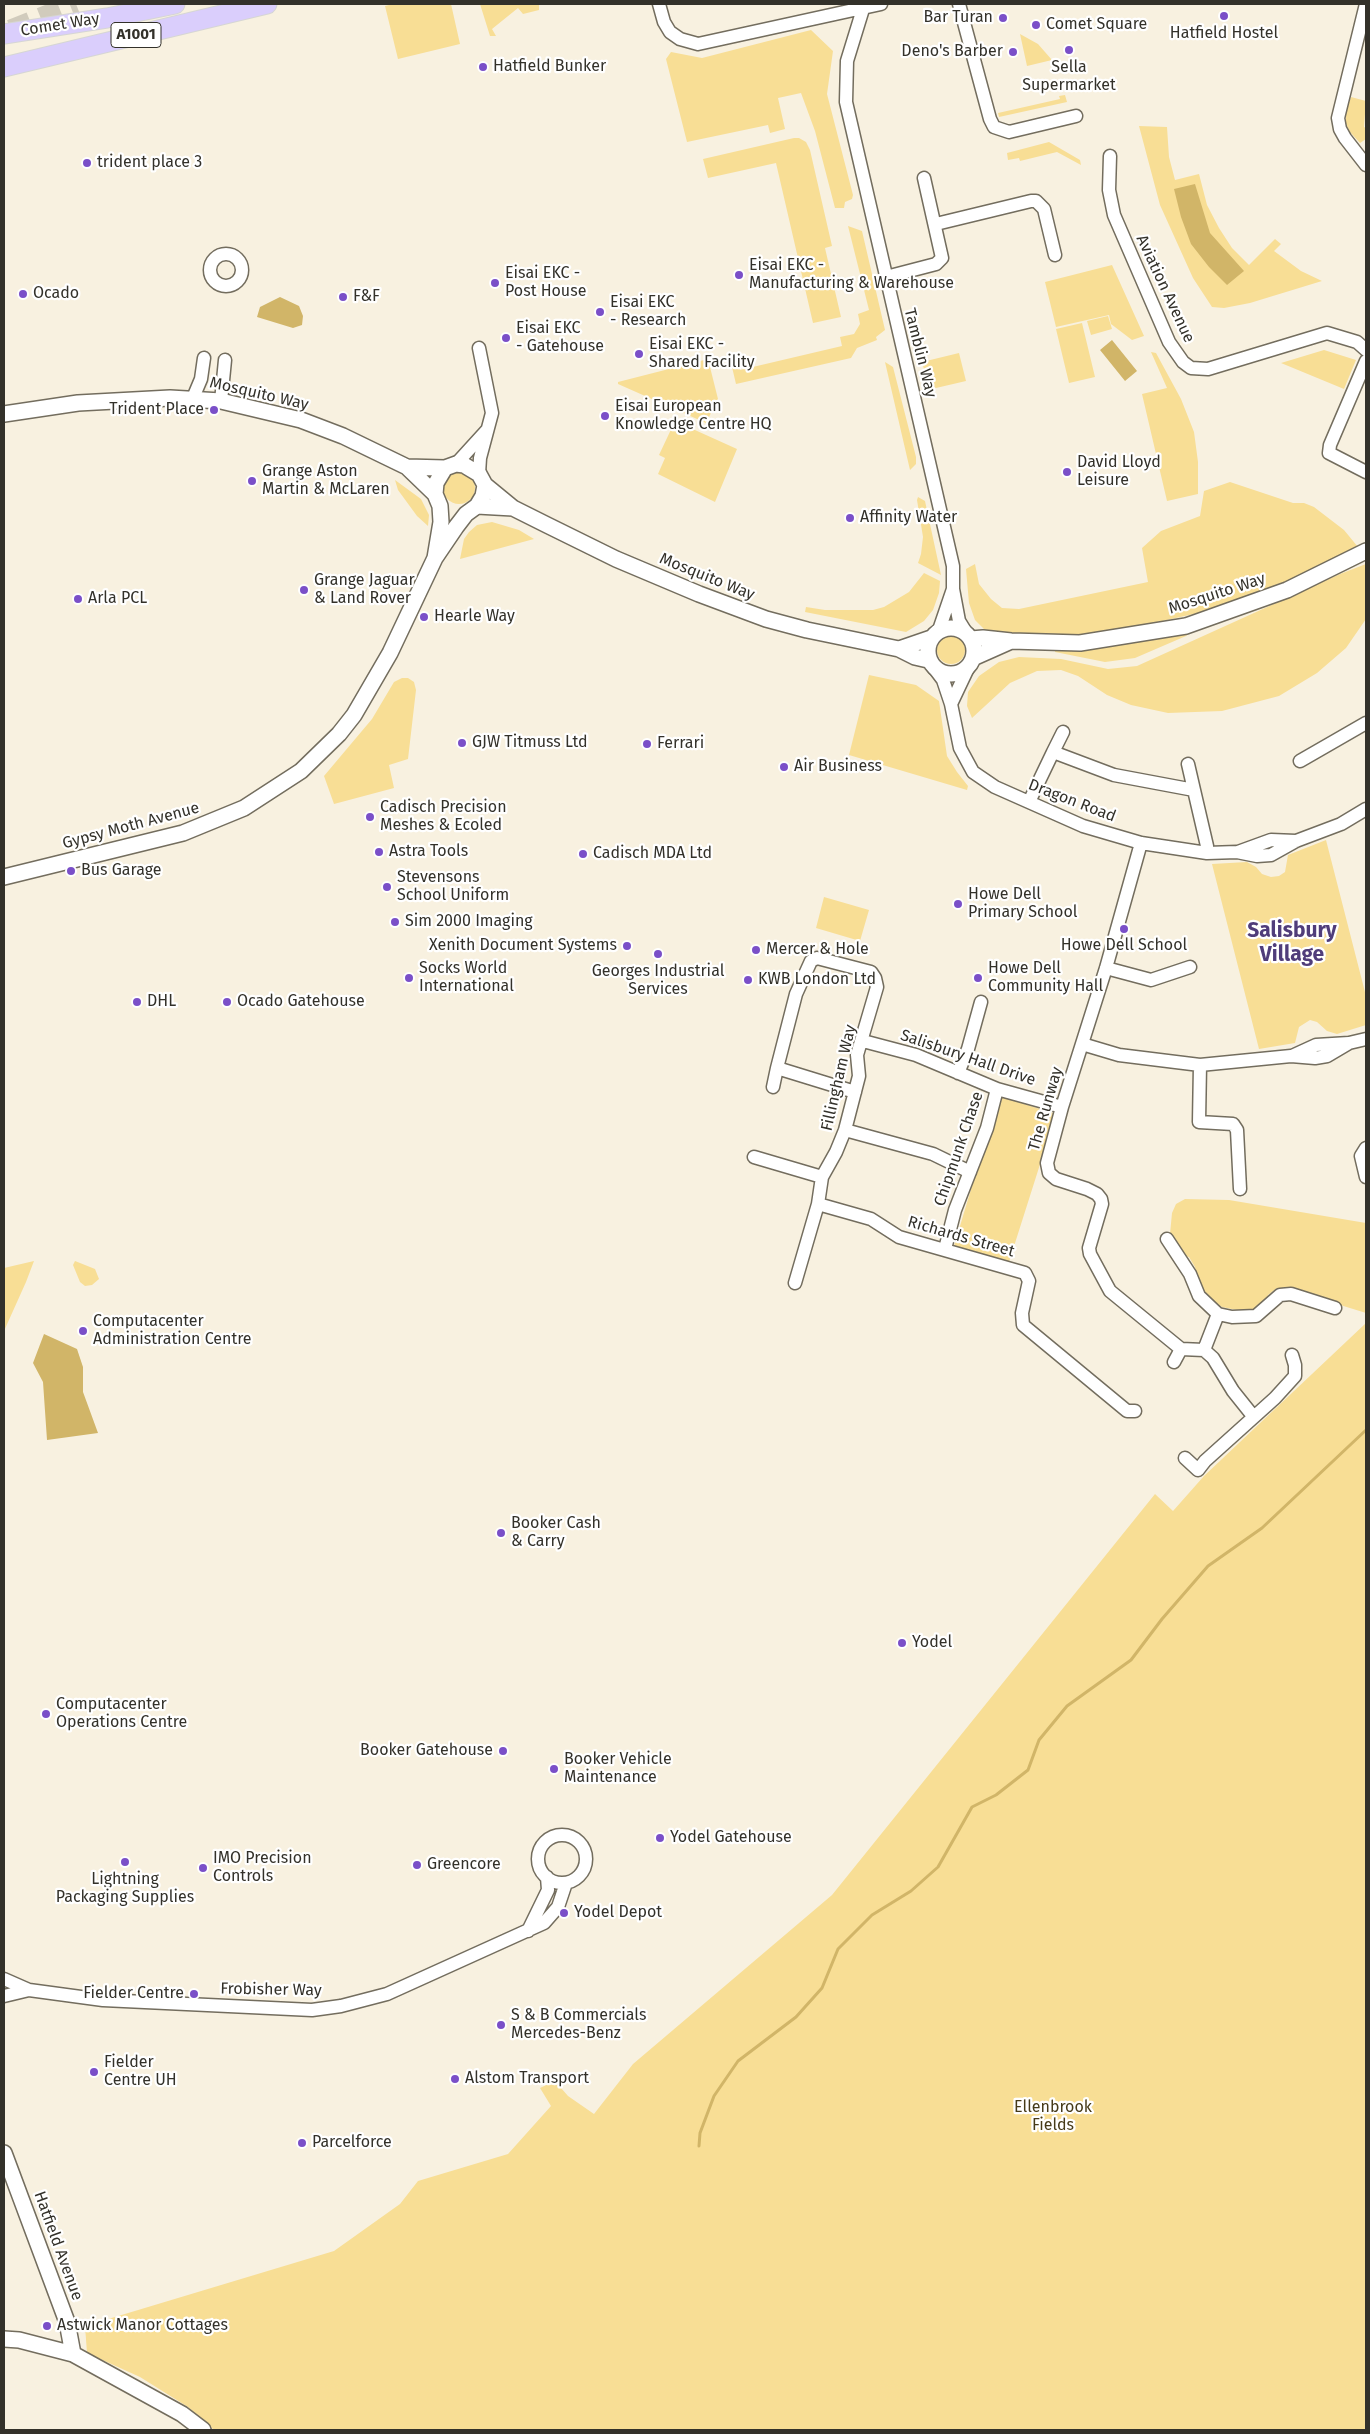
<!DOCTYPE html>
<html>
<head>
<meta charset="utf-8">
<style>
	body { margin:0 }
	#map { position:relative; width:1370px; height:2434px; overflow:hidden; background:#f8f1e0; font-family:"Fira Sans",sans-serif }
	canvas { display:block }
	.frame { position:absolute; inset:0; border:5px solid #33312a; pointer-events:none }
</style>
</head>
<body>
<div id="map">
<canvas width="1370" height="2434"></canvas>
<div class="frame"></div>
</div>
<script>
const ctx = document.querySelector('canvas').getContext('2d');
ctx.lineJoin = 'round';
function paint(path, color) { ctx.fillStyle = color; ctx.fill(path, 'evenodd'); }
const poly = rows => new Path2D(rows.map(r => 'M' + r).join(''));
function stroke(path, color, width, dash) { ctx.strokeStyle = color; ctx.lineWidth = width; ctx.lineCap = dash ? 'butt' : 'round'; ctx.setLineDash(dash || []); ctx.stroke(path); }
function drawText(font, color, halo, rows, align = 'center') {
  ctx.font = font + ' "Fira Sans",sans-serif'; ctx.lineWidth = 4.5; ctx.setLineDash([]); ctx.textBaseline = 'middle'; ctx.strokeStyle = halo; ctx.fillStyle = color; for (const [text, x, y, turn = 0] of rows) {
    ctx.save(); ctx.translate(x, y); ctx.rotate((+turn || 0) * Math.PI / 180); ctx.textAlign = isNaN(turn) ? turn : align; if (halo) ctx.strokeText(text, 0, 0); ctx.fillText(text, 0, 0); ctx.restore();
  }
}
paint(poly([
	[393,4,451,4,460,44,398,59,385,6],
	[480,4,539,4,539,10,523,14,518,8,492,29,496,36,490,36],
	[811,30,833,51,827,94,853,195,852,199,845,202,844,208,835,208,815,131,801,93,778,98,785,129,770,133,768,125,687,142,666,59,671,52,702,58],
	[1020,34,1038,44,1052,60,1027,66],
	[1065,95,1067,102,999,117,998,113,1060,99,1059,96],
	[1351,97,1366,101,1364,127,1366,128,1366,139,1360,143,1350,132,1346,124,1346,111],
	[1139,126,1167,127,1169,157,1175,180,1199,174,1207,205,1219,228,1232,248,1249,265,1275,239,1281,244,1274,251,1301,271,1322,281,1250,303,1224,308,1212,307,1193,278,1160,205],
	[794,138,799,138,806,142,810,150,832,246,825,248,841,317,813,323,776,163,708,178,703,159],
	[1049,142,1080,160,1081,165,1057,152,1020,161,1019,158,1008,160,1007,153],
	[848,226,862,231,885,330,876,337,877,340,857,348,851,358,736,384,732,367,738,362,740,370,842,346,840,337,854,334,860,324,858,314,869,310],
	[1112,265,1144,336,1132,340,1111,324,1109,315,1056,327,1045,282],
	[1108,316,1112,329,1091,335,1087,321],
	[1082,323,1095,377,1069,383,1056,329],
	[1324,350,1356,360,1344,389,1281,363],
	[1151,352,1156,353,1181,399,1194,432,1198,462,1198,494,1167,501,1142,394,1167,388],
	[959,353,966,381,936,388,928,384,922,362],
	[708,359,718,399,706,423,618,384,618,382],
	[885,362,893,367,916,457,916,464,910,470],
	[675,421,737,449,715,502,658,474,665,458,659,455],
	'443 488a16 16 0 1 1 32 0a16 16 0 1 1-32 0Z',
	[395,480,421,499,429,515,428,526,417,516,398,490],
	[1230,482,1293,503,1304,503,1314,507,1344,530,1358,547,1324,565,1271,589,1212,610,1135,627,1064,637,988,633,975,620,969,603,966,569,975,564,979,584,991,599,1002,608,1019,609,1148,582,1142,548,1161,531,1200,516,1204,491],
	[918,497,925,501,941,575,918,563,921,554,923,537,917,500],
	[492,522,519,530,534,539,460,559,464,539,469,532,477,525],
	[1366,564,1366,619,1346,648,1317,673,1279,696,1222,711,1168,713,1131,705,1107,695,1078,676,1061,670,1037,671,1010,683,972,718,967,706,968,692,979,676,999,662,1019,657,1061,659,1108,669,1137,666,1340,574],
	[924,573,940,581,939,593,933,610,924,621,906,632,805,612,806,607,825,610,873,610,884,607,909,592],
	[1203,624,1186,636,1135,658,1105,662,1055,652,1055,650,1158,635],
	'937 650a14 14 0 1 1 28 0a14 14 0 1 1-28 0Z',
	[869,675,916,685,939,701,947,756,957,772,968,786,967,790,849,755],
	[402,678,408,678,414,682,416,690,408,759,389,765,394,788,334,804,324,776,372,719,394,682],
	[1326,840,1366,996,1366,1025,1337,1034,1327,1031,1317,1022,1310,1020,1299,1027,1295,1043,1259,1049,1212,864,1247,862,1256,867,1262,874,1271,877,1279,876,1285,872,1288,855],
	[824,897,869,910,860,941,816,928],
	[999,1096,1056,1114,1009,1262,954,1246],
	[1185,1199,1229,1200,1366,1223,1366,1313,1295,1291,1277,1288,1268,1295,1269,1300,1251,1313,1222,1307,1210,1299,1198,1286,1195,1267,1189,1257,1185,1256,1170,1234,1172,1213,1176,1204],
	[34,1261,26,1282,4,1331,4,1268],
	[75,1261,95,1269,99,1279,92,1285,85,1286,80,1282,73,1265],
	[1366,1323,1366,2430,214,2430,188,2407,140,2377,87,2353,85,2326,334,2251,400,2204,418,2181,508,2154,551,2106,540,2088,555,2081,568,2096,594,2114,633,2064,832,1895,1155,1494,1173,1511,1204,1476]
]), '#f8de95');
paint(poly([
	[1195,184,1210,233,1244,271,1227,285,1209,267,1191,244,1181,217,1174,189],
	[280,297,299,306,303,316,302,325,293,328,257,317,260,307],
	[1112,340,1137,371,1125,381,1100,350],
	[44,1334,77,1349,83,1367,83,1392,98,1433,47,1440,43,1382,33,1363]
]), '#d1b568');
stroke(poly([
	[699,2146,700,2133,714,2096,738,2061,796,2017,822,1988,838,1949,872,1915,911,1891,938,1867,972,1807,996,1795,1028,1770,1039,1740,1067,1706,1131,1660,1162,1619,1208,1566,1262,1528,1366,1430]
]), '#d1b568', 3);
stroke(poly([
	[11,30,76,4]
]), '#d1cbbc', 21, [21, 11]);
const minor = poly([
	[659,4,664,22,670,32,680,39,698,44,881,4],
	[959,4,990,119,994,127,1009,132,1076,116],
	[1366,4,1338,118,1340,129,1345,138,1366,165],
	[863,9,847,61,846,102,953,566,953,589,959,621,967,634],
	[1110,156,1109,190,1114,215,1169,342,1183,362,1191,368,1208,369,1327,333,1357,342,1366,350],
	[936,224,1031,201,1036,201,1044,209,1055,255],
	'210 270a16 16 0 1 1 32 0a16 16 0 1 1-32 0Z',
	[886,277,936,264,942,258,924,178],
	[479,348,492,413,480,458,479,474],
	[1366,361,1330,445,1329,453,1366,472],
	[193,398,201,379,204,358],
	[221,401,225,360],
	[456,464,487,430],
	[939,630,953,589],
	[934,668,943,680,951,704,960,748,973,772,995,787,1083,826,1141,843,1207,853,1237,852,1257,856,1271,855,1296,841,1341,824,1366,809],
	[951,704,969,666],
	[1053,752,1063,732],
	[1300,761,1366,723],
	[1188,764,1194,790],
	[1029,802,1053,752,1114,775,1194,790,1207,846,1207,853],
	[1141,843,1106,968,1062,1107,1047,1163,1049,1173,1056,1179,1087,1189,1097,1194,1101,1199,1102,1204,1089,1248,1090,1254,1110,1291,1181,1349,1204,1350,1213,1358,1233,1391,1253,1416],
	[1238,852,1271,840,1296,841],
	[1106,968,1151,980,1190,967],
	[863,1041,916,1055,997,1089,1062,1107],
	[1082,1044,1119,1055,1200,1065,1291,1056,1315,1058,1327,1056,1349,1043,1366,1039],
	[1292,1056,1316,1045,1349,1043],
	[1200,1065,1199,1122,1233,1124,1237,1130,1240,1189],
	[958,1073,968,1049,981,1002],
	[773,1087,777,1068],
	[845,1130,933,1154,970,1172],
	[1366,1148,1361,1156,1366,1177],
	[754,1157,822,1177],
	[818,1204,871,1219,899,1237,1025,1273,1029,1281,1022,1313,1023,1325,1127,1411,1135,1411],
	[1167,1239,1190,1274,1199,1296,1218,1314,1204,1350],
	[945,1249,955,1210,987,1128,997,1089],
	[795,1283,818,1204,822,1177,836,1152,845,1130,859,1076,857,1055,877,987,875,978,871,972,817,958,811,961,796,994,777,1068,855,1092],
	[1218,1314,1232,1317,1256,1316,1280,1295,1291,1294,1335,1308],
	[1174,1362,1181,1349],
	[1185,1458,1198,1470,1205,1461,1275,1398,1295,1376,1295,1365,1292,1355],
	'538 1859a24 24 0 1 1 48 0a24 24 0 1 1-48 0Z',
	[528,1931,548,1890,547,1877],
	[4,1979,29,1990,103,2000,312,2010,341,2006,387,1994,544,1923,558,1907,566,1883],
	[4,1996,29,1990]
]);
const tertiary = poly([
	[4,414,78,403,170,398,221,401,301,420,343,436,407,467,435,494],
	[407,467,445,468],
	[485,485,513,508,547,525,616,559,699,594,766,619,807,630,899,649,915,657,928,660],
	[477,506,513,508],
	'928 651a23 23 0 1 1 46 0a23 23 0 1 1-46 0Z',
	[971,639,983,638,1011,641,1080,643,1186,626,1287,590,1366,551],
	[899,649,931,638],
	[973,658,1009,642],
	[4,877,183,833,244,808,301,771,339,734,354,715,390,653,435,558,456,527,466,514,477,506,483,496,485,485,479,474,464,465,456,464,445,468,436,483,435,494,440,506,441,522,435,558],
	[4,2153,67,2322,73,2354],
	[4,2339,19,2340,73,2354,182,2414,203,2430]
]);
const primary = poly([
	[4,34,107,18,175,4],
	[4,67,267,4]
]);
stroke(minor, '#736d5e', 15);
stroke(tertiary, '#736d5e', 18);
stroke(primary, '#d6d6d4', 21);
stroke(minor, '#fff', 12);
stroke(tertiary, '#fff', 15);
stroke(primary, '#dacefc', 19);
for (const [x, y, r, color] of [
	[1224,16,5,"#7a4fc8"],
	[1003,18,5,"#7a4fc8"],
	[1036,25,5,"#7a4fc8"],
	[1069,50,5,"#7a4fc8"],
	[1013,52,5,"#7a4fc8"],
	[483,67,5,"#7a4fc8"],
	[87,163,5,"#7a4fc8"],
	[739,275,5,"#7a4fc8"],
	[495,283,5,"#7a4fc8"],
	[23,294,5,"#7a4fc8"],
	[343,297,5,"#7a4fc8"],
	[600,312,5,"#7a4fc8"],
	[506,338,5,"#7a4fc8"],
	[639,354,5,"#7a4fc8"],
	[214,410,5,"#7a4fc8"],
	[605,416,5,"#7a4fc8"],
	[1067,472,5,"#7a4fc8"],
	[252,481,5,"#7a4fc8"],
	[850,518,5,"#7a4fc8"],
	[304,590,5,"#7a4fc8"],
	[78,599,5,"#7a4fc8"],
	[424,617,5,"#7a4fc8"],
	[462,743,5,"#7a4fc8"],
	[647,744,5,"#7a4fc8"],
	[784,767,5,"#7a4fc8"],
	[370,817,5,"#7a4fc8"],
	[379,852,5,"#7a4fc8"],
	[583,854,5,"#7a4fc8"],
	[71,871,5,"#7a4fc8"],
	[387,887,5,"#7a4fc8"],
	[958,904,5,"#7a4fc8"],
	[395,922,5,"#7a4fc8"],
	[1124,929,5,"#7a4fc8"],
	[627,946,5,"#7a4fc8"],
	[756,950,5,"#7a4fc8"],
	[658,954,5,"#7a4fc8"],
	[409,978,5,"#7a4fc8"],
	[978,978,5,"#7a4fc8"],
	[748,980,5,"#7a4fc8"],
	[137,1002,5,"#7a4fc8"],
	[227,1002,5,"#7a4fc8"],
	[83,1331,5,"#7a4fc8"],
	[501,1533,5,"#7a4fc8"],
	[902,1643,5,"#7a4fc8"],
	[46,1714,5,"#7a4fc8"],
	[503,1751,5,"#7a4fc8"],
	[554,1769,5,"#7a4fc8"],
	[660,1838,5,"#7a4fc8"],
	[125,1862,5,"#7a4fc8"],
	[417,1865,5,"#7a4fc8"],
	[203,1868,5,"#7a4fc8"],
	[564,1913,5,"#7a4fc8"],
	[194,1994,5,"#7a4fc8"],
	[501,2025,5,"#7a4fc8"],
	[94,2072,5,"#7a4fc8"],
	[455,2079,5,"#7a4fc8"],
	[302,2143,5,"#7a4fc8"],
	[47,2326,5,"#7a4fc8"]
]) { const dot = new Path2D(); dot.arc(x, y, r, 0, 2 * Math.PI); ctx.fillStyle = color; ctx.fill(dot); stroke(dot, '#fff', 2); }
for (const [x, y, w] of [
	[136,35,50]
]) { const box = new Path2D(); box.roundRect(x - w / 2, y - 12.5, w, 25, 4); ctx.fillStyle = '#fff'; ctx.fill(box); stroke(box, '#33312a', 1); }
drawText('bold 15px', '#33312a', null, [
	["A1001",136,35]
]);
drawText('16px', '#33312a', '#fff', [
	["Bar Turan",993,18,"right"],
	["Comet Square",1046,25],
	["Hatfield Hostel",1224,34,"center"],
	["Deno's Barber",1003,52,"right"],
	["Hatfield Bunker",493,67],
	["Sella",1069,68,"center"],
	["Supermarket",1069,86,"center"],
	["trident place 3",97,163],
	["Eisai EKC -",749,266],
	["Manufacturing & Warehouse",749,284],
	["Eisai EKC -",505,274],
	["Post House",505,292],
	["Ocado",33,294],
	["F&F",353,297],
	["Eisai EKC",610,303],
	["- Research",610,321],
	["Eisai EKC",516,329],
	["- Gatehouse",516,347],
	["Eisai EKC -",649,345],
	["Shared Facility",649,363],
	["Eisai European",615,407],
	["Knowledge Centre HQ",615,425],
	["Trident Place",204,410,"right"],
	["David Lloyd",1077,463],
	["Leisure",1077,481],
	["Grange Aston",262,472],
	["Martin & McLaren",262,490],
	["Affinity Water",860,518],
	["Grange Jaguar",314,581],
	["& Land Rover",314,599],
	["Arla PCL",88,599],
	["Hearle Way",434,617],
	["GJW Titmuss Ltd",472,743],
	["Ferrari",657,744],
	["Air Business",794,767],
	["Cadisch Precision",380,808],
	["Meshes & Ecoled",380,826],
	["Astra Tools",389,852],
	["Cadisch MDA Ltd",593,854],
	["Bus Garage",81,871],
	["Stevensons",397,878],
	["School Uniform",397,896],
	["Howe Dell",968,895],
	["Primary School",968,913],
	["Sim 2000 Imaging",405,922],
	["Xenith Document Systems",617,946,"right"],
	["Howe Dell School",1124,946,"center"],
	["Mercer & Hole",766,950],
	["Socks World",419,969],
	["International",419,987],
	["Howe Dell",988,969],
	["Community Hall",988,987],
	["Georges Industrial",658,972,"center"],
	["Services",658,990,"center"],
	["KWB London Ltd",758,980],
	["DHL",147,1002],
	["Ocado Gatehouse",237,1002],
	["Computacenter",93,1322],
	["Administration Centre",93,1340],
	["Booker Cash",511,1524],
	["& Carry",511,1542],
	["Yodel",912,1643],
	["Computacenter",56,1705],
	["Operations Centre",56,1723],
	["Booker Gatehouse",493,1751,"right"],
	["Booker Vehicle",564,1760],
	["Maintenance",564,1778],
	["Yodel Gatehouse",670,1838],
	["IMO Precision",213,1859],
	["Controls",213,1877],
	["Greencore",427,1865],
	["Lightning",125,1880,"center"],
	["Packaging Supplies",125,1898,"center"],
	["Yodel Depot",574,1913],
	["Fielder Centre",184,1994,"right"],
	["S & B Commercials",511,2016],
	["Mercedes-Benz",511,2034],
	["Fielder",104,2063],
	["Centre UH",104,2081],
	["Alstom Transport",465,2079],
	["Parcelforce",312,2143],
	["Astwick Manor Cottages",57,2326]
], 'left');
drawText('16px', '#33312a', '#fff', [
	["Comet Way",60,25,-9],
	["Aviation Avenue",1165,289,65],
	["Tamblin Way",920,353,76],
	["Mosquito Way",259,394,13],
	["Mosquito Way",707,577,22],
	["Mosquito Way",1217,594,-18],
	["Dragon Road",1072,801,21],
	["Gypsy Moth Avenue",131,826,-15],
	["Salisbury Hall Drive",968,1058,19],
	["Fillingham Way",839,1078,-77],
	["The Runway",1046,1109,-74],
	["Chipmunk Chase",959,1149,-71],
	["Richards Street",961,1237,16],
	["Frobisher Way",271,1990,1],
	["Hatfield Avenue",58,2246,70]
]);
drawText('16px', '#463a18', '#fff', [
	["Ellenbrook",1053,2108],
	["Fields",1053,2126]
]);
drawText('bold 21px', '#503d7a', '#fff', [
	["Salisbury",1292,931],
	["Village",1292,955]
]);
</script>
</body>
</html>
